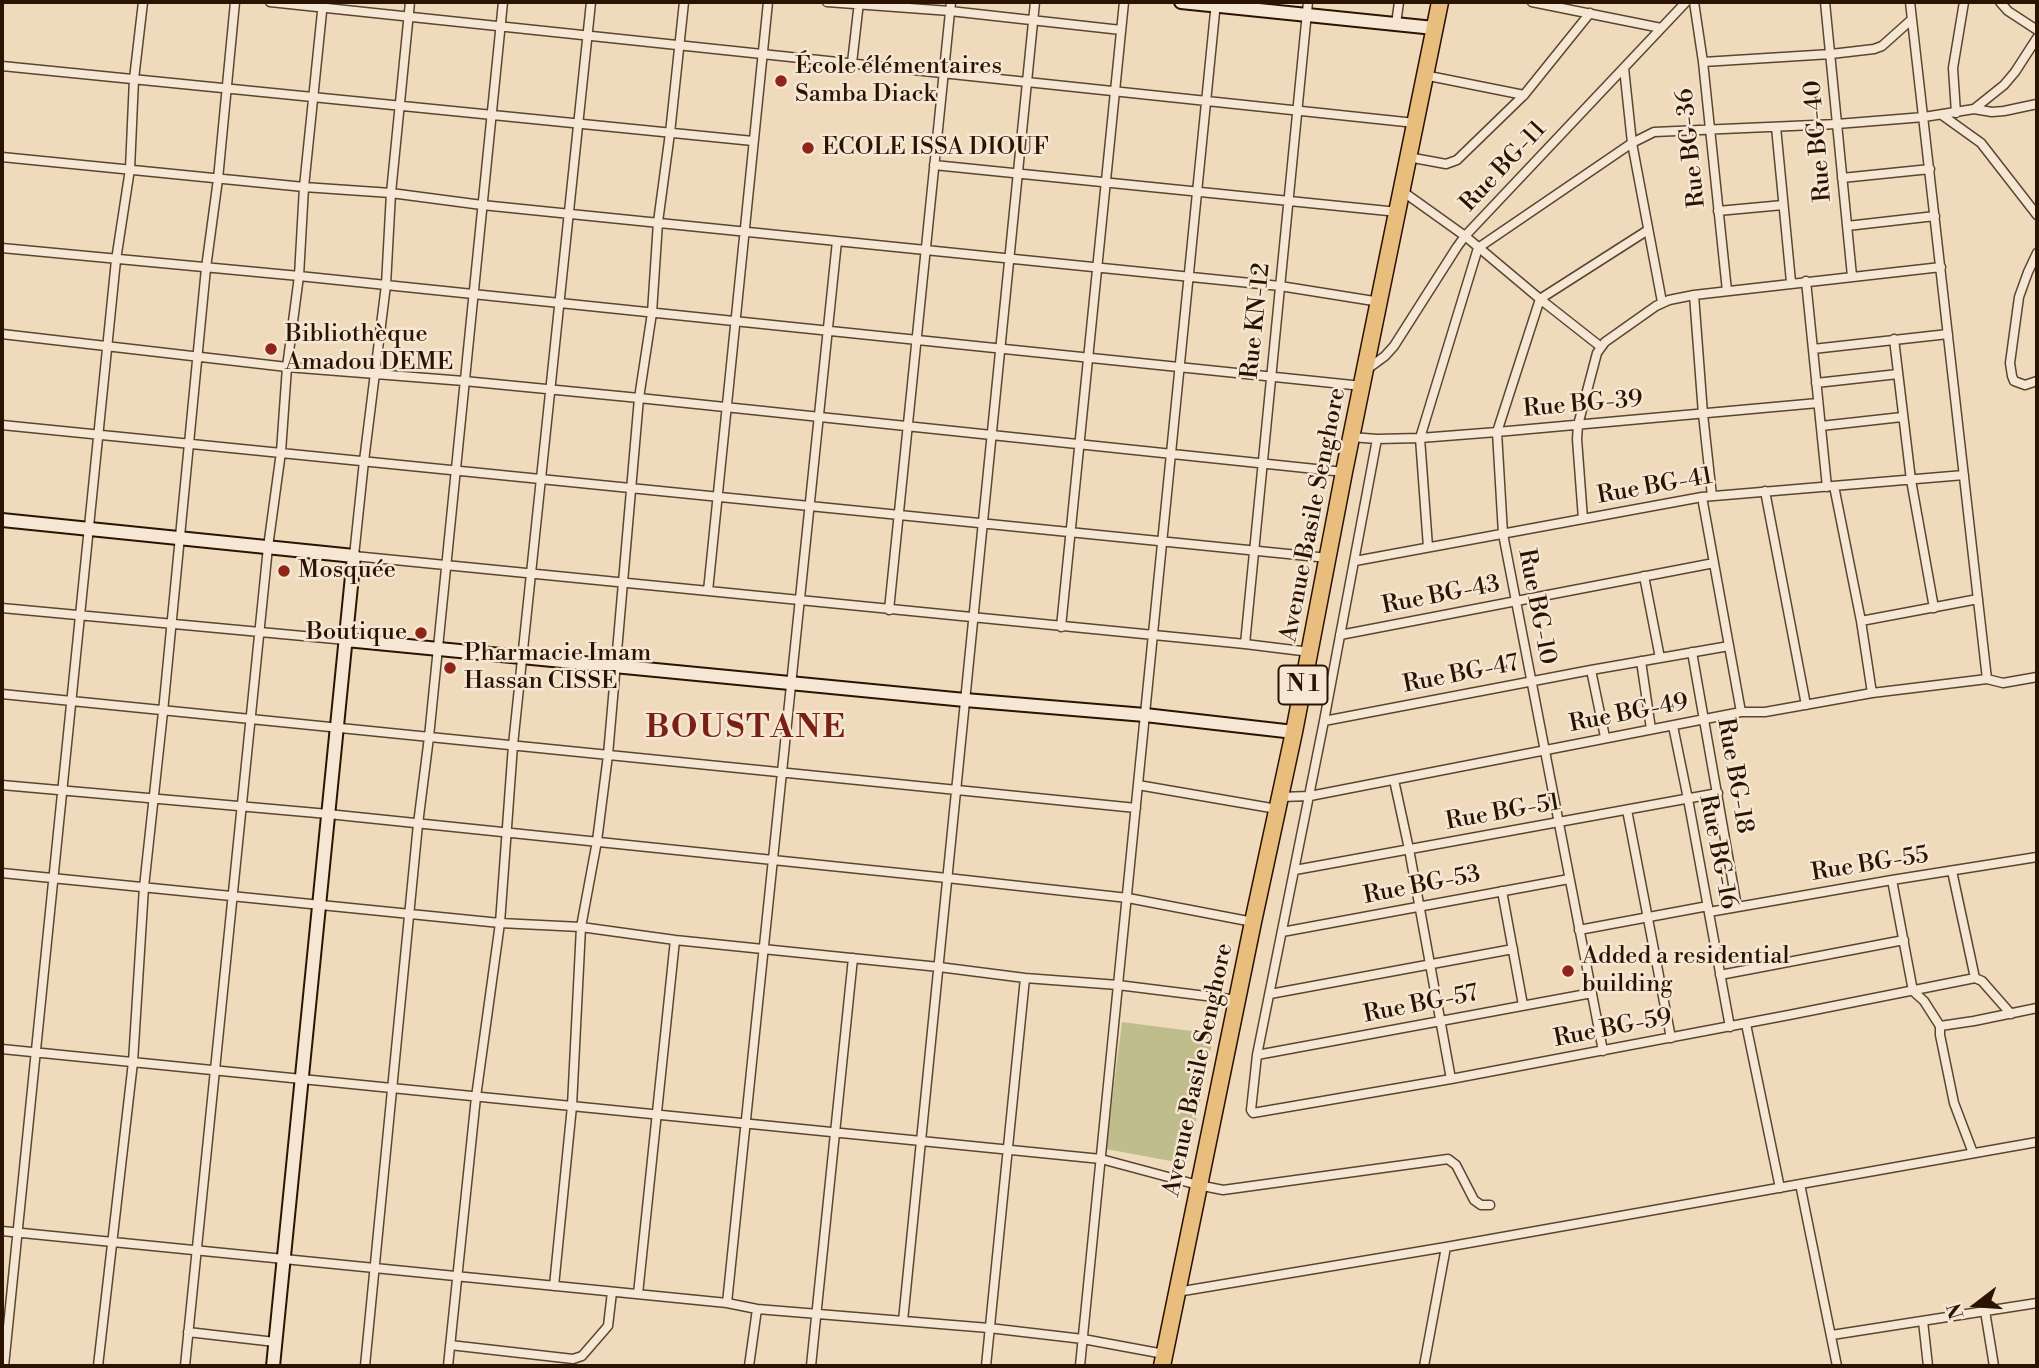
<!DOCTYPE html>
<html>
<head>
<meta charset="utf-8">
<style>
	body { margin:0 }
	#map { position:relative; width:2039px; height:1368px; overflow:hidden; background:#efdabc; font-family:"Libre Bodoni",serif }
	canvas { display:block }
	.frame { position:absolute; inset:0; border:4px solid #2a1301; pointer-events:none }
	.north { position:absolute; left:1941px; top:1270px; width:70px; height:70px; -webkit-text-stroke:5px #f5e7d3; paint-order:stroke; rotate:253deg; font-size:19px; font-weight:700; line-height:28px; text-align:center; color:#2a1301 }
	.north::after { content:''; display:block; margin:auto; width:24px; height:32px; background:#2a1301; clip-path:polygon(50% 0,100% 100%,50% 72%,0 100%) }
</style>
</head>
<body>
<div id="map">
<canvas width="2039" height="1368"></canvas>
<div class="frame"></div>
<div class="north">N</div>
</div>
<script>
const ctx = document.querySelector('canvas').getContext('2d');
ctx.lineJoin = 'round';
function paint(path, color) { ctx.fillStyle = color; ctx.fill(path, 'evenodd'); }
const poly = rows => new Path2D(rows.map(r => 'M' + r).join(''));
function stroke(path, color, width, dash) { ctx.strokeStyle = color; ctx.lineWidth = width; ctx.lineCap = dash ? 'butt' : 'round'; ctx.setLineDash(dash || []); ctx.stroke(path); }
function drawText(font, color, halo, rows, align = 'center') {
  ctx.font = font + ' "Libre Bodoni",serif'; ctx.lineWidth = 5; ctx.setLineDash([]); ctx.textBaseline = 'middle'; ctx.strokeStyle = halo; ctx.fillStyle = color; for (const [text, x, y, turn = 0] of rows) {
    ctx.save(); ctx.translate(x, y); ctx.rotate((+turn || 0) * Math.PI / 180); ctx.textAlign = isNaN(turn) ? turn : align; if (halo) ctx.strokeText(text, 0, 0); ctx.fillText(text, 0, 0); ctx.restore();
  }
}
paint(poly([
	[1122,1022,1214,1034,1187,1164,1106,1149]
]), '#c0bd8c');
const street = poly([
	[270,2,1415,123],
	[410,2,391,193,386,285,364,461,354,556,1245,644,1310,652],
	[827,2,950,11,1121,30],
	[1532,2,1661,28],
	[1694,2,1703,62,1727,291],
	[1825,2,1852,276],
	[1910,2,1987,679],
	[2000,2,2008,11,2037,30],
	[1396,24,1399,2],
	[1703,62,1831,54,1874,49,1882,46,1911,20],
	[852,63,859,2],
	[2,66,753,141],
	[1624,68,1632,143,1662,302],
	[1424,75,1524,95],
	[1974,109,2004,85,2015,72,2037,38],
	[1956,113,1953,68,1964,2],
	[1942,115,1981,143,2037,215],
	[1776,127,1791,282],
	[2,157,304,187,391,193,482,205,1280,286,1380,302],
	[1408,157,1446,164,1457,160,1524,95,1590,13],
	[934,165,1398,212],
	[1842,178,1930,169],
	[1402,191,1465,236,1540,299,1601,347],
	[1718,211,1783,205],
	[1847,226,1935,216],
	[2,248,299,276,1362,386],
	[2037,253,2028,272,2019,297,2010,363,2012,376,2014,381,2025,385,2037,381],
	[1806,281,1827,487],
	[1694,295,1703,414,1712,496],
	[2,334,287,367,464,381,639,398,1344,472],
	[1894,339,1911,480,1934,608],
	[1813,349,1948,334],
	[1366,370,1385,356,1394,346,1457,247,1465,236,1686,2],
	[1816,383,1898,374],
	[2,425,1328,558],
	[1821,426,1902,417],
	[1351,437,1377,439,1420,438,1497,432,1818,403],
	[1377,439,1324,721,1257,1055,1251,1110,1253,1113,1451,1079,1789,1015,1975,978],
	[1834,486,1861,621,1872,693],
	[1765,491,1806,705],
	[1702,497,1741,712],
	[1583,519,1577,439,1578,425,1597,353,1605,342,1656,306,1669,300,1694,295,1941,267],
	[1428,547,1420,438,1478,248,1632,143,1654,132,1837,124,1924,117,1974,109,1992,112,2004,111,2037,104],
	[1355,561,1702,497,1964,475],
	[1644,576,1660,658],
	[708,591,768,2],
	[2,608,346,640],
	[889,610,951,2],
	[1861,621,1978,599],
	[1061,627,1124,2],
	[1340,635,1714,563],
	[1245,644,1308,2],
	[1692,652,1737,907],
	[1641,661,1651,729],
	[1591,670,1605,737],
	[2,694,1136,808],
	[1324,721,1591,670,1729,646],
	[1673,726,1688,799,1730,1027],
	[1394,780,1409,849,1451,1079],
	[2,785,328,814,947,878,1128,898,1253,922],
	[1138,785,1277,809],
	[1280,797,1310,796,1741,712,1765,712,1872,693,1987,679,2003,683,2037,677],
	[1627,810,1671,1038],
	[1295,870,1718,793],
	[1952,871,1975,978,1982,981,2011,1014],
	[2,873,500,923,581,927,675,940,939,967,1025,978,1118,985,1238,1000],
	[1892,880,1913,991,1924,1001,1940,1026,1940,1035,1954,1103,1973,1153],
	[1502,891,1523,1005],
	[1709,912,1892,880,2037,857],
	[1579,930,1708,906],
	[1282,932,1569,879],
	[1720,975,1904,940],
	[1270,994,1513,949],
	[1746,1024,1780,1188],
	[1940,1026,1974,1021,2037,1008],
	[2,1049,1101,1159,1198,1185,1223,1190,1448,1159,1456,1165,1474,1200,1481,1205,1490,1205],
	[1603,1051,1503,534,1497,432,1540,299,1648,230],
	[1257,1055,1592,993],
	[1800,1184,1837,1366],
	[2,1231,727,1303,757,1309,989,1328,1083,1339,1164,1354],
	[554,1286,572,1106,581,927,597,841,608,755,639,398,652,313,658,222,670,133,684,2],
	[1177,1292,1446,1247,2037,1142],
	[638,1294,675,940],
	[727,1303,837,241],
	[1985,1311,1994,1366],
	[903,1321,1035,2],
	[1923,1321,1928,1366],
	[188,1332,275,1342],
	[1832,1335,2037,1303],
	[450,1345,573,1359,582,1356,608,1326,612,1292],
	[4,1366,116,260,130,169,134,79,143,2],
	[98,1366,133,1062,144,887,163,712,206,268,218,179,235,2],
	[185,1366,268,547,281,452,287,367,299,276,304,187,323,2],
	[365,1366,418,824,429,737,503,2],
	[448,1366,476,1097,500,923,513,745,591,2],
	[749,1366,757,1309],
	[811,1366,853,958],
	[986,1366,1025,978],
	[1080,1366,1216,2],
	[1424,1366,1446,1247]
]);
const secondary = poly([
	[1181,2,1434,28],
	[2,520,354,556,273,1366],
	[346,640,965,700,1145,715,1294,732]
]);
const highway = poly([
	[1162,1366,1253,922,1294,732,1344,472,1440,2]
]);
stroke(street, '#5b4530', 11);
stroke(secondary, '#2a1301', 16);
stroke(highway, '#2a1301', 19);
stroke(street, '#f5e7d3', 8);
stroke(secondary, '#f5e7d3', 12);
stroke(highway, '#e8bd7e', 16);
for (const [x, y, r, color] of [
	[781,81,7,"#8f2418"],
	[808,148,7,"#8f2418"],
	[271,349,7,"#8f2418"],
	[284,571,7,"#8f2418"],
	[421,633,7,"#8f2418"],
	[450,668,7,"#8f2418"],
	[1568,971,7,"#8f2418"]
]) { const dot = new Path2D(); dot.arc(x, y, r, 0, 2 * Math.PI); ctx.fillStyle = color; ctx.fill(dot); stroke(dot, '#f5e7d3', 2.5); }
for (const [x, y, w] of [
	[1303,685,49]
]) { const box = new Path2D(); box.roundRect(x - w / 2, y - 19.5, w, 39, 5); ctx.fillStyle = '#f5e7d3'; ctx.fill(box); stroke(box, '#2a1301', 2); }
drawText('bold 23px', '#2a1301', null, [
	["N 1",1303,685]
]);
drawText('24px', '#2a1301', '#f5e7d3', [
	["École élémentaires",795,67],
	["Samba Diack",795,95],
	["ECOLE ISSA DIOUF",822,148],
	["Bibliothèque",285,335],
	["Amadou DEME",285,363],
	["Mosquée",298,571],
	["Boutique",407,633,"right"],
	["Pharmacie Imam",464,654],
	["Hassan CISSE",464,682],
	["Added a residential",1582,957],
	["building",1582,985]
], 'left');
drawText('24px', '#2a1301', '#f5e7d3', [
	["Rue BG-40",1819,141,-95],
	["Rue BG-36",1692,148,-96],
	["Rue BG-11",1504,167,-47],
	["Rue KN-12",1257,321,-84],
	["Rue BG-39",1583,405,-5],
	["Rue BG-41",1655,487,-10],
	["Avenue Basile Senghore",1314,515,-79],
	["Rue BG-43",1441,596,-11],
	["Rue BG-10",1536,607,79],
	["Rue BG-47",1461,675,-11],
	["Rue BG-49",1629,714,-11],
	["Rue BG-18",1734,776,80],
	["Rue BG-51",1503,813,-10],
	["Rue BG-16",1717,852,79],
	["Rue BG-55",1870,865,-9],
	["Rue BG-53",1422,886,-11],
	["Rue BG-57",1421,1005,-11],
	["Rue BG-59",1613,1029,-11],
	["Avenue Basile Senghore",1199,1070,-78]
]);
ctx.letterSpacing = '2px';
drawText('bold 32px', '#7a1f14', '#f5e7d3', [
	["BOUSTANE",746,729]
]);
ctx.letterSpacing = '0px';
</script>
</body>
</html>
